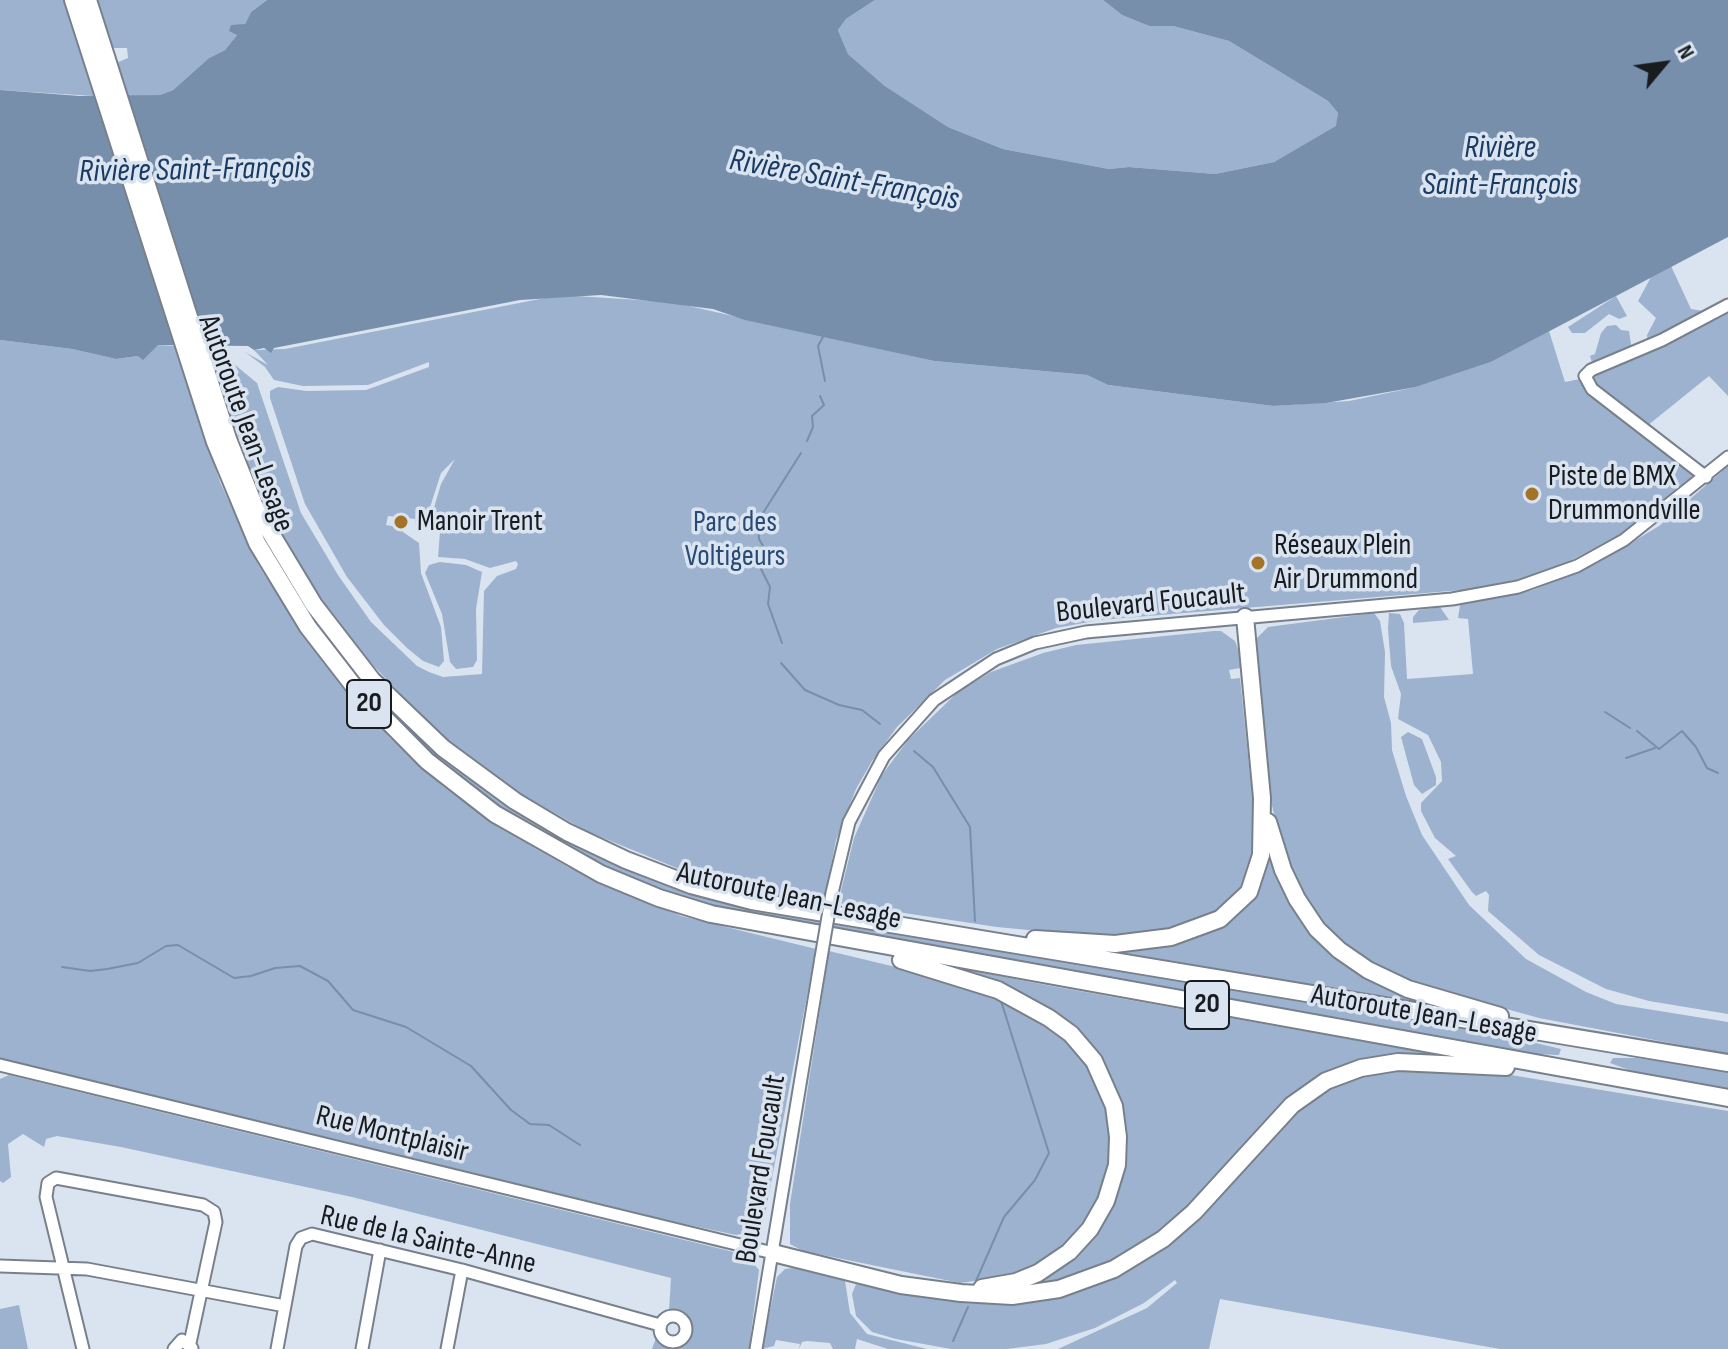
<!DOCTYPE html>
<html>
<head>
<meta charset="utf-8">
<style>
	body { margin:0 }
	#map { position:relative; width:1728px; height:1349px; overflow:hidden; background:#dae4f0; font-family:"Sofia Sans Condensed",sans-serif }
	canvas { display:block }
	.north { position:absolute; left:1624px; top:24px; width:80px; height:80px; -webkit-text-stroke:6px #dae4f0; paint-order:stroke; rotate:61deg; font-size:22px; font-weight:700; line-height:32px; text-align:center; color:#181b1f }
	.north::after { content:''; display:block; margin:auto; width:28px; height:36px; background:#181b1f; clip-path:polygon(50% 0,100% 100%,50% 72%,0 100%) }
</style>
</head>
<body>
<div id="map">
<canvas width="1728" height="1349"></canvas>
<div class="north">N</div>
</div>
<script>
const ctx = document.querySelector('canvas').getContext('2d');
ctx.lineJoin = 'round';
function paint(path, color) { ctx.fillStyle = color; ctx.fill(path, 'evenodd'); }
const poly = rows => new Path2D(rows.map(r => 'M' + r).join(''));
function stroke(path, color, width, dash) { ctx.strokeStyle = color; ctx.lineWidth = width; ctx.lineCap = dash ? 'butt' : 'round'; ctx.setLineDash(dash || []); ctx.stroke(path); }
function drawText(font, color, halo, rows, align = 'center') {
  ctx.font = font + ' "Sofia Sans Condensed",sans-serif'; ctx.lineWidth = 7; ctx.setLineDash([]); ctx.textBaseline = 'middle'; ctx.strokeStyle = halo; ctx.fillStyle = color; for (const [text, x, y, turn = 0] of rows) {
    ctx.save(); ctx.translate(x, y); ctx.rotate((+turn || 0) * Math.PI / 180); ctx.textAlign = isNaN(turn) ? turn : align; if (halo) ctx.strokeText(text, 0, 0); ctx.fillText(text, 0, 0); ctx.restore();
  }
}
paint(poly([
	[0,0,63,0,94,96,0,90],
	[98,0,267,0,251,12,245,24,238,26,237,35,225,50,209,58,173,90,160,95,127,97,116,63,128,58,127,48,113,48],
	[875,0,1103,0,1122,15,1149,26,1173,26,1229,41,1328,101,1338,113,1337,126,1274,162,1215,174,1129,167,1109,169,1003,149,948,127,885,86,848,54,838,30,846,19],
	[1671,266,1691,309,1703,311,1704,315,1648,344,1647,335,1656,318,1638,301,1651,277],
	[560,295,671,302,934,361,1087,375,1108,385,1273,406,1349,401,1416,387,1491,362,1549,331,1565,382,1580,379,1693,474,1687,485,1624,532,1568,562,1521,579,1462,590,1100,620,1056,628,997,649,945,680,897,727,872,761,856,789,836,840,824,902,778,896,694,875,586,831,508,786,437,732,366,658,314,590,258,490,217,377,239,373,235,365,218,359,228,359,257,383,301,513,338,575,371,622,417,666,429,672,443,677,482,674,484,591,497,576,516,569,518,564,516,561,490,568,465,559,438,557,440,532,428,531,430,521,441,484,455,459,441,473,424,526,415,525,415,519,388,516,386,525,403,528,403,532,419,543,421,573,441,627,444,661,439,667,423,661,407,648,384,625,347,577,305,504,270,398,270,391,278,387,306,391,366,390,429,367,429,362,368,385,303,386,274,380,265,367,245,352,268,365,254,350,285,349],
	[1616,296,1627,316,1619,319,1609,314,1585,333,1572,333,1568,327],
	[1728,308,1728,396,1709,376,1647,426,1592,385,1589,374],
	[1616,325,1621,330,1629,331,1632,351,1593,366,1590,356,1595,354,1601,333,1607,326],
	[0,340,72,349,116,359,138,356,157,345,174,346,220,482,259,566,311,646,389,737,444,787,498,827,568,867,681,916,816,949,762,1230,736,1235,680,1223,0,1058],
	[1728,466,1728,1014,1649,1001,1606,989,1539,955,1488,911,1489,895,1486,891,1476,896,1472,892,1448,859,1456,856,1435,838,1421,811,1421,803,1442,781,1441,762,1428,735,1398,719,1401,694,1391,666,1388,629,1389,613,1400,614,1404,623,1407,679,1473,674,1468,619,1458,618,1460,605,1533,590,1596,564,1659,526],
	[263,533,440,755,466,775,532,821,624,869,723,900,723,903,821,919,819,929,717,909,661,891,605,868,504,813,414,740,365,690,321,635,260,534],
	[440,562,466,565,482,572,476,609,477,660,473,667,456,669,450,662,442,614,425,573,429,565],
	[1440,607,1449,620,1413,623,1413,617,1419,610],
	[1374,613,1380,621,1385,652,1384,697,1391,723,1392,750,1406,796,1422,835,1469,905,1526,959,1586,992,1616,1004,1728,1022,1728,1054,1539,1018,1405,981,1350,953,1330,933,1295,881,1280,840,1271,801,1255,640,1268,627],
	[1214,631,1221,631,1235,641,1241,657,1240,668,1229,670,1231,679,1240,678,1255,823,1256,842,1248,880,1230,905,1203,921,1149,935,1102,937,997,927,838,903,854,838,882,775,908,740,958,692,991,672,1043,653,1076,645],
	[1408,732,1422,739,1436,777,1436,785,1422,794,1414,785,1401,737],
	[1267,837,1317,935,1438,1005,1099,950,1238,912],
	[834,921,1468,1027,1561,1049,1559,1055,1514,1053,832,933],
	[829,951,929,975,1004,999,1054,1029,1076,1048,1103,1090,1113,1135,1108,1177,1091,1216,1055,1256,1025,1274,960,1283,803,1251,790,1244,790,1204],
	[967,970,1051,986,1427,1053,1426,1057,1325,1078,1174,1226,1110,1266,1015,1293,1062,1262,1120,1171,1096,1057,964,974],
	[1613,1058,1637,1058,1728,1071,1728,1092,1640,1074,1610,1063],
	[1405,1069,1499,1073,1728,1111,1728,1349,1500,1349,1220,1299,1209,1349,1058,1349,1147,1308,1177,1283,1175,1280,1144,1303,1095,1328,1046,1344,1007,1349,951,1349,896,1339,872,1332,856,1316,852,1294,856,1284,966,1303,1005,1304,1041,1300,1117,1275,1310,1100,1330,1087,1362,1076],
	[9,1075,746,1255,759,1270,749,1349,652,1349,656,1338,661,1345,671,1347,684,1343,690,1333,686,1315,669,1311,671,1278,352,1197,121,1147,57,1136,46,1139,44,1147,23,1134,8,1144,11,1177,3,1183,0,1181,0,1079],
	[793,1268,845,1281,850,1313,867,1334,927,1349,888,1349,857,1339,855,1349,833,1349,830,1343,807,1341,802,1342,799,1349,800,1344,776,1340,774,1346,762,1349,777,1277,785,1269],
	[19,1305,28,1349,0,1349,0,1309]
]), '#9db2ce');
paint(poly([
	[267,0,875,0,846,19,838,30,848,54,885,86,948,127,1003,149,1109,169,1129,167,1215,174,1274,162,1336,126,1338,113,1328,101,1229,41,1173,26,1149,26,1122,15,1103,0,1728,0,1728,237,1491,362,1416,387,1326,403,1273,406,1108,385,1087,375,934,361,745,320,713,309,601,295,520,300,274,348,271,353,264,348,254,350,248,346,158,345,143,360,138,356,116,359,72,349,0,340,0,90,80,96,160,95,173,90,209,58,225,50,237,35,229,31,231,25,245,24,251,12]
]), '#788fac');
stroke(poly([
	[824,335,818,346,825,381],
	[807,441,813,427,812,416,824,405,820,396],
	[782,643,768,604,770,587,760,567,766,551,759,539,758,521,801,453],
	[781,663,805,690,839,705,862,710,880,724],
	[1605,712,1630,728],
	[1637,731,1659,749,1682,731,1696,747,1707,768,1718,773],
	[914,751,933,767,970,827,975,921],
	[1626,758,1655,748],
	[62,967,90,971,107,969,138,963,166,946,178,945,234,978,251,976,275,968,300,966,328,981,353,1010,406,1027,471,1066,511,1110,530,1124,549,1125,580,1145],
	[976,1281,1004,1217,1035,1180,1049,1153,1001,1001],
	[953,1341,968,1307]
]), '#788fac', 2);
const minor = poly([
	[1706,477,1592,389,1585,376,1591,370,1662,340,1728,305],
	[832,893,849,822,884,756,934,700,996,659,1035,643,1086,632,1452,599,1518,587,1577,566,1624,540,1728,457],
	[0,1065,773,1253],
	[0,1266,87,1269,285,1306],
	'660 1329a13 13 0 1 1 26 0a13 13 0 1 1-26 0Z',
	[83,1349,46,1197,48,1183,56,1178,203,1205,214,1212,216,1222,190,1343],
	[174,1349,182,1340,192,1348],
	[277,1349,296,1246,301,1238,312,1234,462,1270,660,1325],
	[362,1349,380,1250],
	[447,1349,462,1270],
	[756,1349,821,958]
]);
const highway = poly([
	[73,0,215,442,257,543,308,627,356,689,427,761,495,814,601,874,659,898,711,914,1728,1098],
	[88,0,228,439,255,507,314,605,372,680,443,748,515,801,567,832,626,860,691,885,752,901,1728,1063],
	[1268,822,1283,870,1297,899,1317,929,1339,950,1368,970,1408,989,1500,1016],
	[1035,939,1115,944,1171,937,1220,919,1249,892,1261,855,1262,798,1245,617],
	[901,960,998,990,1049,1018,1071,1034,1094,1061,1114,1106,1118,1137,1117,1165,1106,1201,1090,1229,1069,1252,1038,1273,1016,1282,982,1288],
	[773,1253,901,1285,961,1293,1012,1296,1059,1289,1114,1269,1163,1239,1194,1212,1292,1105,1326,1081,1361,1068,1398,1062,1506,1067]
]);
stroke(minor, '#78808c', 15);
stroke(highway, '#78808c', 20);
stroke(minor, '#fff', 11);
stroke(highway, '#fff', 16);
const minorBridge = poly([
	[821,958,832,893]
]);
stroke(minorBridge, '#78808c', 15, []);
stroke(minorBridge, '#fff', 11);
for (const [x, y, r, color] of [
	[1532,494,8,"#a37327"],
	[401,522,8,"#a37327"],
	[1258,563,8,"#a37327"]
]) { const dot = new Path2D(); dot.arc(x, y, r, 0, 2 * Math.PI); ctx.fillStyle = color; ctx.fill(dot); stroke(dot, '#dae4f0', 3); }
for (const [x, y, w] of [
	[369,704,44],
	[1207,1005,44]
]) { const box = new Path2D(); box.roundRect(x - w / 2, y - 24, w, 48, 6); ctx.fillStyle = '#dae4f0'; ctx.fill(box); stroke(box, '#181b1f', 2); }
drawText('bold 28px', '#181b1f', null, [
	["20",369,704],
	["20",1207,1005]
]);
drawText('30px', '#181b1f', '#dae4f0', [
	["Autoroute Jean-Lesage",245,424,70],
	["Boulevard Foucault",1151,604,-6],
	["Autoroute Jean-Lesage",789,897,12],
	["Autoroute Jean-Lesage",1424,1015,10],
	["Rue Montplaisir",392,1135,14],
	["Boulevard Foucault",762,1169,-81],
	["Rue de la Sainte-Anne",428,1241,13]
]);
drawText('30px', '#181b1f', '#dae4f0', [
	["Piste de BMX",1548,477],
	["Drummondville",1548,511],
	["Manoir Trent",417,522],
	["Réseaux Plein",1274,546],
	["Air Drummond",1274,580]
], 'left');
drawText('30px', '#284a74', '#dae4f0', [
	["Parc des",735,523],
	["Voltigeurs",735,557]
]);
drawText('italic 32px', '#193b63', '#dae4f0', [
	["Rivière",1500,149],
	["Saint-François",1500,186],
	["Rivière Saint-François",195,171,-1],
	["Rivière Saint-François",844,181,10]
]);
</script>
</body>
</html>
